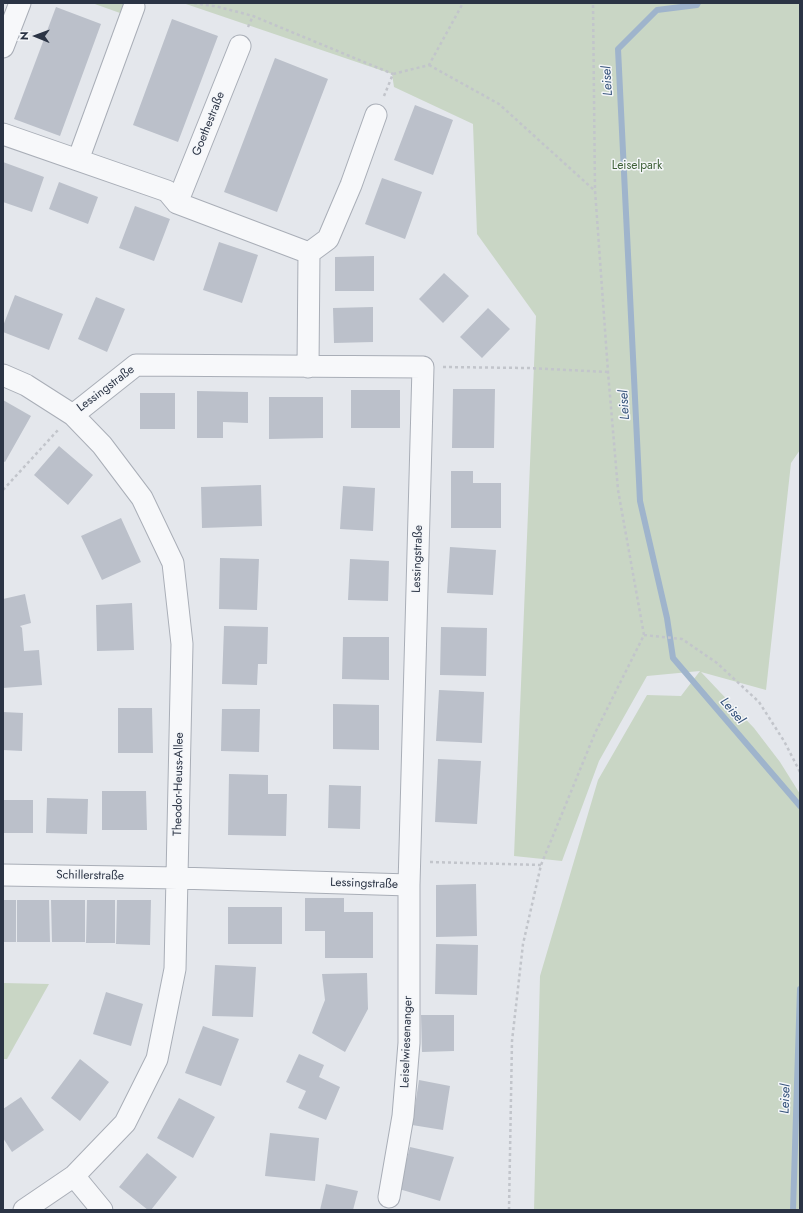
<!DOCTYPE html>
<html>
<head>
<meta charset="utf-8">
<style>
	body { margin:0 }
	#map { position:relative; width:803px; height:1213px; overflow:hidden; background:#e4e7ec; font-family:Jost,sans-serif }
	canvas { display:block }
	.frame { position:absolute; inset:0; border:4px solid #2b3445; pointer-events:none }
	.north { position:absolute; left:16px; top:16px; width:40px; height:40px; -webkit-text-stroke:3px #f4f6f9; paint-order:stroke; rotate:271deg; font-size:11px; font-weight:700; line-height:16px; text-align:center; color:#2b3445 }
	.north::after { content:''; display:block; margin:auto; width:14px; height:18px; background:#2b3445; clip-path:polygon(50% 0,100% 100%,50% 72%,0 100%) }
</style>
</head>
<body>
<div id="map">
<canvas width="803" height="1213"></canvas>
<div class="frame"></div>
<div class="north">N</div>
</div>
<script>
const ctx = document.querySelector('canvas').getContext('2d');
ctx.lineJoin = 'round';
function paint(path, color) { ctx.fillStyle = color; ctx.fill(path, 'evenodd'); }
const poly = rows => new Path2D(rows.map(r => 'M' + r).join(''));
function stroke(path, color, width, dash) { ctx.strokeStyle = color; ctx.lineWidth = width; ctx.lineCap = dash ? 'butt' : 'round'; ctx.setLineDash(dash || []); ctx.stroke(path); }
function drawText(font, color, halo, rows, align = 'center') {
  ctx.font = font + ' Jost,sans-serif'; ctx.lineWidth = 3; ctx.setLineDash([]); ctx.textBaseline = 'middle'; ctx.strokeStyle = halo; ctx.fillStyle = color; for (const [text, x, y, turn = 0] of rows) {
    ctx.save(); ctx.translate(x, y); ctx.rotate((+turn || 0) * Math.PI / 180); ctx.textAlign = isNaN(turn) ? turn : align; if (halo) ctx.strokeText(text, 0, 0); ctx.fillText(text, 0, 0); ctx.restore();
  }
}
paint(poly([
	[92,3,131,3,120,13],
	[183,3,800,3,800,450,791,463,766,690,701,672,754,728,780,762,800,794,800,1210,534,1210,540,976,598,780,647,695,681,696,700,671,647,676,599,761,562,861,514,856,536,316,477,234,473,124,394,87,392,74],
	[3,983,49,984,7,1059,3,1059]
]), '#c9d6c5');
stroke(poly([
	[698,3,697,5,657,10,618,49,640,501,667,618,673,658,800,806],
	[793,1210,800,989]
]), '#9fb4cc', 6);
paint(poly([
	[56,7,101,24,60,136,14,119],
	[172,19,218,36,178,142,133,125],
	[275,58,328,79,277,212,224,192],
	[415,105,453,120,433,175,394,160],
	[3,162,44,177,32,212,3,202],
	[382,178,422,192,405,239,365,224],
	[59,182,98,197,88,224,49,209],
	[135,206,170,219,154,261,119,248],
	[219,242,258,255,242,303,203,290],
	[374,256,374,291,335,291,335,257],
	[444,273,469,296,443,323,419,299],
	[15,295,63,314,49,350,3,332,3,326],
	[96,297,125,309,107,352,78,339],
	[373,307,373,342,334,343,333,308],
	[488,308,510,329,482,358,460,337],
	[453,389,495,389,494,448,452,448],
	[351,390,400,390,400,428,351,428],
	[197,391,248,392,248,423,223,422,223,438,197,438],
	[140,393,175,393,175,429,140,429],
	[269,397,323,397,323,438,269,439],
	[3,400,31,416,5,462,3,461],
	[59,446,93,475,68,505,34,475],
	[451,471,473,471,473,483,501,483,501,528,451,528],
	[261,485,262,526,202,528,201,487],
	[343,486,375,488,373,531,340,529],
	[121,518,141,562,102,580,81,536],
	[450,547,496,550,493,595,447,593],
	[220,558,259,559,257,610,219,609],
	[350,559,389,561,388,601,348,600],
	[25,594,31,623,20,626,22,628,24,651,39,650,42,685,3,688,3,599],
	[132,603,134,650,97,651,96,605],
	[224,626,268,627,267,664,258,664,257,685,222,684],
	[441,627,487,628,486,676,440,675],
	[343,637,389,637,389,680,342,679],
	[439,690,484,692,482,743,436,741],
	[333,704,379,705,379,750,333,749],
	[118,708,152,708,153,753,118,753],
	[222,709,260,709,259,752,221,751],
	[3,712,23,713,22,751,3,750],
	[438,759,481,761,477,824,435,822],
	[229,774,268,775,268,794,287,794,286,836,228,835],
	[329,785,361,786,360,829,328,828],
	[102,791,146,791,147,830,102,830],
	[47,798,88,799,87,834,46,833],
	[3,800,33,800,33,833,3,833],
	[476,884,477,936,436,937,436,885],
	[305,898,344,898,344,912,373,912,373,958,325,958,325,931,305,931],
	[3,900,16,900,16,942,3,942],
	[17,900,49,900,50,942,17,942],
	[51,900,85,900,85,942,52,942],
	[87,900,115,900,115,943,86,943],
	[117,900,151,900,150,945,116,944],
	[228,907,282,907,282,944,228,944],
	[436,944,478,945,477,995,435,994],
	[215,965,256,967,253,1017,212,1016],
	[367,973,368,1009,345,1052,312,1033,325,1000,322,974],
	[106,992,143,1004,131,1046,93,1034],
	[421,1015,454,1015,454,1051,422,1052],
	[203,1026,239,1039,221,1086,185,1073],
	[299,1054,324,1065,319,1077,340,1087,326,1120,298,1108,306,1091,286,1082],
	[80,1059,109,1082,80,1121,51,1098],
	[419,1080,450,1086,443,1130,412,1125],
	[21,1097,44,1130,12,1152,3,1138,3,1109],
	[179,1098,215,1117,193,1158,157,1138],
	[270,1133,319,1138,315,1181,265,1176],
	[410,1147,454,1157,440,1201,399,1189],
	[147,1153,177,1177,151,1210,148,1210,119,1187],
	[326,1184,358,1191,353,1210,320,1210]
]), '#bbc0ca');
const minor = poly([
	[3,47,20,3],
	[3,134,167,191,177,203,309,253,308,367],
	[78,160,134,7],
	[177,203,240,46],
	[309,253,328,239,351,185,376,115],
	[3,375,26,385,73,415,102,445,142,498,173,563,182,644,175,969,157,1059,125,1123,74,1176,24,1210],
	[3,875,178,878,409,885,423,367,136,365,73,415],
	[74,1176,102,1210],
	[389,1197,403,1116,409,1043,409,885]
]);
stroke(minor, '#a9aeb7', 23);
stroke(poly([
	[194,3,219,7,253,16,393,74],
	[248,27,253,16],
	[429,65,499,104,594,190],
	[384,96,393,74,429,65,463,3],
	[443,367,528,368,608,372],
	[3,490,58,430],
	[644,635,682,639,717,663,759,702,784,741,800,772],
	[430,862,541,865],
	[509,1210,512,1041,523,944,541,865,595,733,644,635,618,490,608,372,595,190,593,3]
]), '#c2c5cb', 2.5, [3, 3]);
stroke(minor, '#f7f8fa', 21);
drawText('12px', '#2b3445', '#f4f6f9', [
	["Goethestraße",209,124,-68],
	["Lessingstraße",106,389,-37],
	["Lessingstraße",418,559,-88],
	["Theodor-Heuss-Allee",179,784,-89],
	["Schillerstraße",90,876,1],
	["Lessingstraße",364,884,2],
	["Leiselwiesenanger",407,1042,-88]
]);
drawText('12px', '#3f6138', '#f4f6f9', [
	["Leiselpark",637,166]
]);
drawText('italic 13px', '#34527a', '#f4f6f9', [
	["Leisel",608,81,-93],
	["Leisel",625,405,-93],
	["Leisel",732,711,49],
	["Leisel",786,1099,-88]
]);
</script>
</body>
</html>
